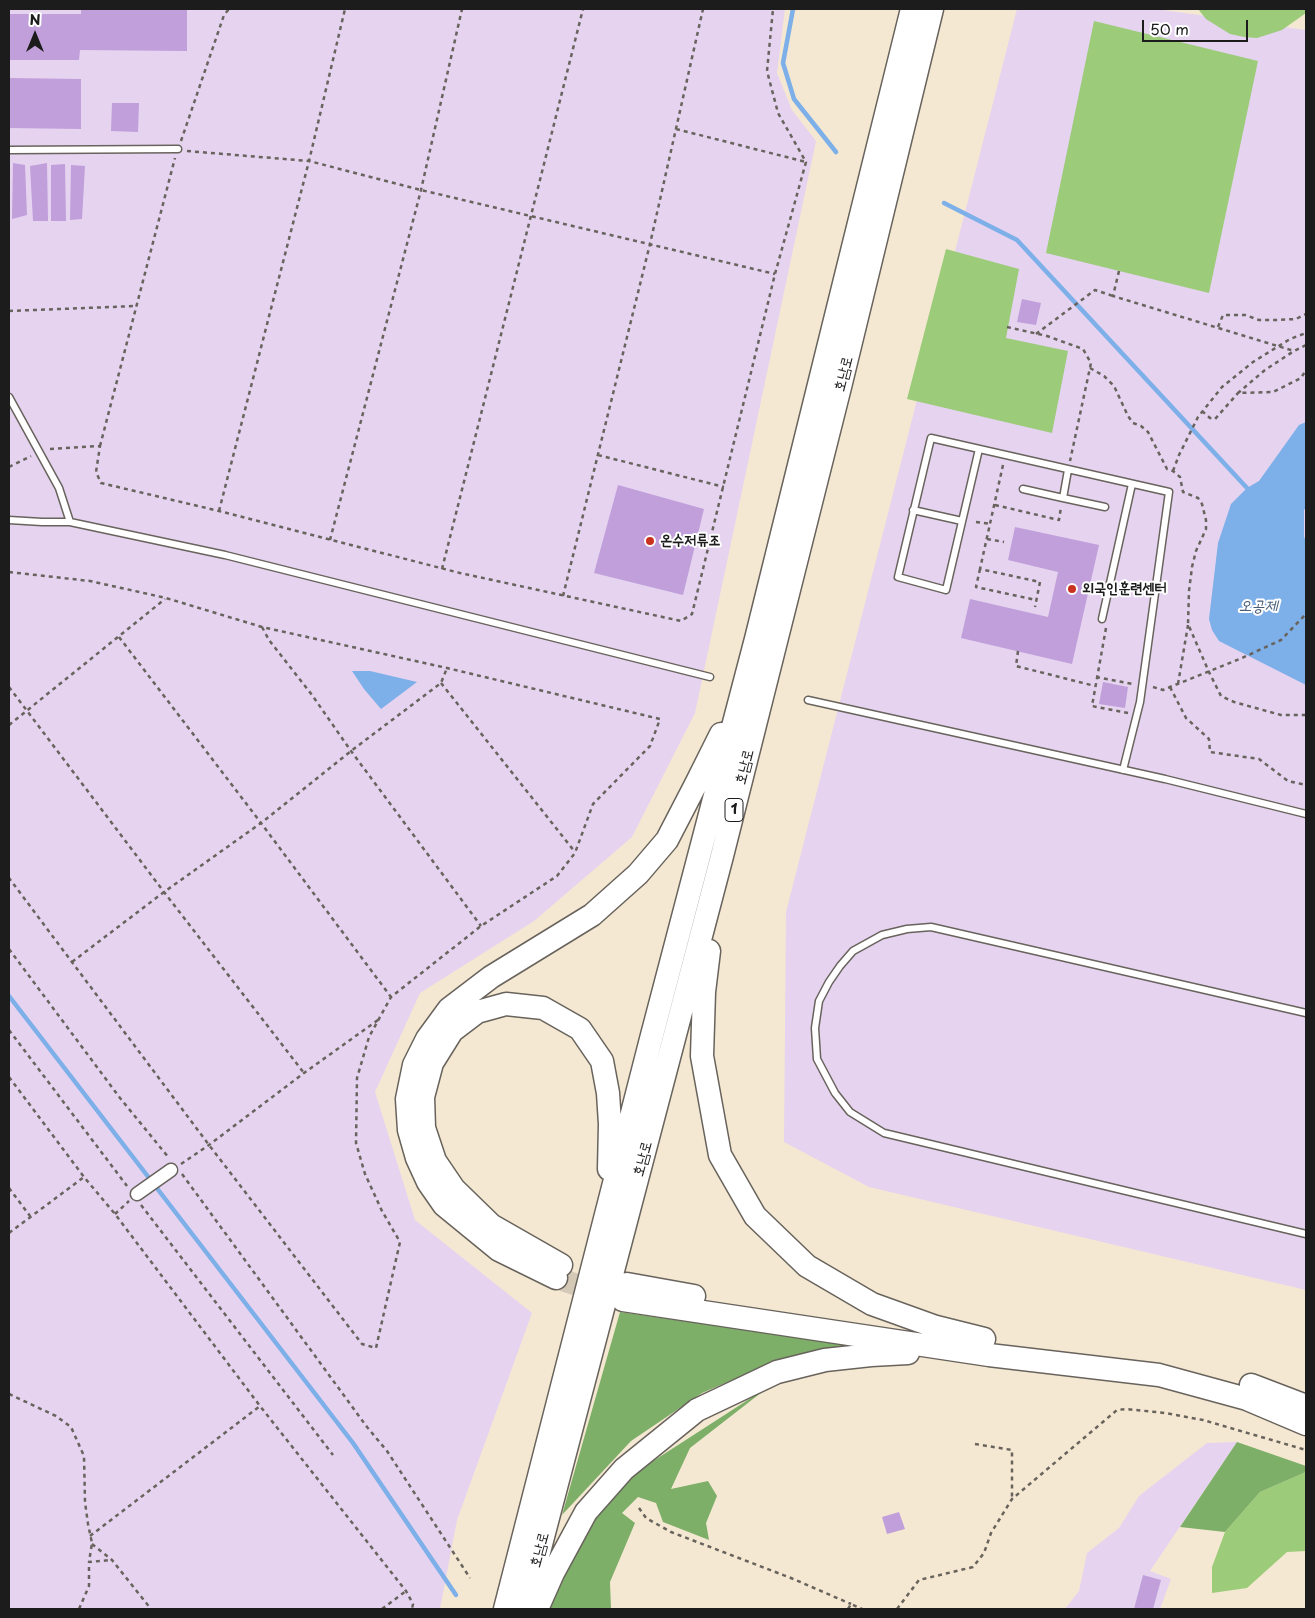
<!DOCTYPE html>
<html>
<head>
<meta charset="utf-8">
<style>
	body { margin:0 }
	#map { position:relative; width:1315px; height:1618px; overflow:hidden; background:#f5e8d2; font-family:"Playpen Sans",sans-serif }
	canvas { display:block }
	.frame { position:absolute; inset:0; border:10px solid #1c1c1c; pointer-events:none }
	.north { position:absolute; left:10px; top:10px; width:50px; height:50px; -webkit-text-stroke:4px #fff; paint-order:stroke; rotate:0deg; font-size:14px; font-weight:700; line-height:20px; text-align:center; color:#1c1c1c }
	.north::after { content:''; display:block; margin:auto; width:18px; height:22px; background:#1c1c1c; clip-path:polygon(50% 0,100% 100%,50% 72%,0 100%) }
	.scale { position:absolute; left:1142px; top:20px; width:106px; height:22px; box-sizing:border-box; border:2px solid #1c1c1c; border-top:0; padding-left:6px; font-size:15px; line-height:18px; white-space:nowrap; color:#1c1c1c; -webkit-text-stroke:4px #fff; paint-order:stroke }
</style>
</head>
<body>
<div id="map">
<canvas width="1315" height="1618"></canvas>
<div class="frame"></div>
<div class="north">N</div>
<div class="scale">50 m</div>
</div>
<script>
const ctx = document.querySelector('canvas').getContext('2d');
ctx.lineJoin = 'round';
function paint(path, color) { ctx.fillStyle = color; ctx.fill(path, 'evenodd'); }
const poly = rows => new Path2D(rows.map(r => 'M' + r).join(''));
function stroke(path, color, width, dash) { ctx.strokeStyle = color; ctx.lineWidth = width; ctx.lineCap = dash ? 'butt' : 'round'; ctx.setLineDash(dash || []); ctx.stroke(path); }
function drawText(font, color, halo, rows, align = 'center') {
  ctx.font = font + ' "Playpen Sans","Poor Story",sans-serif'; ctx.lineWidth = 4; ctx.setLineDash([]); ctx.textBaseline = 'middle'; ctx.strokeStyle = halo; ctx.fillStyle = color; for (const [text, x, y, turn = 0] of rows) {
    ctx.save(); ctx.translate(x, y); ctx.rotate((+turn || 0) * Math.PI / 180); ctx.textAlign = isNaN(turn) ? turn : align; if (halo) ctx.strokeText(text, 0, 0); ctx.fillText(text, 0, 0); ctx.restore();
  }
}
paint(poly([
	[9,9,785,9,777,73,792,110,816,141,695,713,632,837,534,921,420,993,375,1092,415,1220,532,1313,457,1520,440,1609,9,1609],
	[1017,9,1156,9,1306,30,1306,1290,869,1187,784,1142,786,912],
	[1237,1442,1150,1571,1171,1579,1160,1609,1065,1609,1079,1591,1087,1553,1119,1528,1139,1496,1207,1443]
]), '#e5d3f0');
paint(poly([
	[1198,9,1306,9,1306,13,1282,30,1257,38,1244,37,1230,34,1206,19],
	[1094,21,1258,61,1209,293,1046,253],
	[946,249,1019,269,1006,338,1068,351,1052,433,907,399],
	[1306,1472,1306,1551,1287,1552,1247,1588,1212,1593,1212,1567,1225,1532,1260,1492]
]), '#9ccb79');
paint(poly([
	[620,1312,852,1345,783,1358,702,1393,631,1441,562,1515],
	[771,1385,690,1448,671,1489,708,1481,717,1496,706,1523,709,1540,663,1522,656,1503,638,1497,622,1513,635,1523,610,1582,611,1609,550,1609,583,1535,616,1485],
	[1237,1442,1306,1466,1306,1472,1260,1492,1225,1532,1180,1527]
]), '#7daf69');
paint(poly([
	[1306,422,1306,508,1304,510,1304,536,1306,543,1306,685,1219,641,1212,630,1209,619,1218,543,1231,504,1247,488,1259,481,1299,425],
	[352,671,370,671,417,682,381,709,364,689]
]), '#7dafe9');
stroke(poly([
	[793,9,783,63,794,99,836,152],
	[944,203,1017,240,1247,488],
	[9,996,353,1443,456,1595]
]), '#7dafe9', 4.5);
paint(poly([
	[81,9,187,10,187,51,80,50,79,60,9,60,9,14,81,14],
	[9,78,81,79,81,129,9,128],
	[112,103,139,103,138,132,111,131],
	[13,163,25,165,27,215,12,219],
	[47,163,48,221,33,221,30,166],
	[65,164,66,221,51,221,51,165],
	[71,165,85,166,82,219,70,220],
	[1022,299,1041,303,1036,325,1017,322],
	[618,485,704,509,683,595,594,573],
	[1015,527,1099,545,1072,664,961,638,970,599,1048,617,1058,572,1008,560],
	[1103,682,1128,687,1125,708,1099,704],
	[899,1512,905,1529,887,1534,882,1517],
	[1143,1575,1161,1580,1153,1609,1134,1609]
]), '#c09fda');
stroke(poly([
	[556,1278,605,1294]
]), '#d4c9b7', 22, [22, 11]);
const lane = poly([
	[9,150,178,149],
	[9,397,59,488,70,522],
	[979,449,946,590,898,577,931,438,1169,492,1140,702,1123,770],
	[1068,470,1063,498,1105,507],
	[1023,489,1063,498],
	[913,510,962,521],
	[9,520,42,522,70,522,225,555,710,677],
	[1102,619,1132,484],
	[808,700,1165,779,1306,814],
	[1306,1013,931,927,907,929,882,935,853,951,840,966,829,982,819,1001,815,1028,817,1059,835,1093,850,1112,884,1133,1306,1234]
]);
const street = poly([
	[137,1194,171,1170]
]);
const highway = poly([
	[709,951,704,992,702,1056,720,1155,755,1216,807,1266,872,1304,936,1327,984,1339],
	[561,1265,491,1225,454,1189,435,1161,424,1128,423,1097,432,1063,452,1031,477,1012,506,1004,543,1008,580,1029,602,1061,608,1093,610,1124,609,1169],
	[556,1278,499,1250,444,1205,428,1182,417,1158,409,1130,407,1099,414,1065,427,1039,449,1009,491,977,592,915,638,874,667,840,696,784,721,734],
	[627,1284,694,1296],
	[623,1300,989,1355,1159,1375,1247,1399,1306,1424],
	[1251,1385,1306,1406],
	[505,1609,651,1039,756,639,912,9],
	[524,1609,722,856,840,387,932,9],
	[537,1609,553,1573,586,1512,624,1469,697,1410,777,1372,825,1360,871,1355,908,1353]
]);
stroke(lane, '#68635c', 9);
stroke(street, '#68635c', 15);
stroke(highway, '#68635c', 25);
stroke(poly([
	[676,129,806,162],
	[181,141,224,15,229,9],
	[187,151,309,161,421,190,775,274],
	[1119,271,1113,296,1294,351],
	[9,311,136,306],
	[1007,327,1047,336,1083,349,1091,363,1070,461],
	[1218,327,1223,315,1245,315,1259,320,1277,320,1296,319,1306,314],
	[1036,334,1095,290,1113,296],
	[1306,345,1294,351,1265,370,1238,393,1273,392,1301,378,1306,370],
	[1090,368,1104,376,1114,386,1128,416,1133,423,1141,426,1148,432,1167,469,1173,471,1180,477,1183,492,1198,498,1202,504,1206,520,1206,529,1196,551,1192,567,1189,591,1188,624,1209,672,1221,696,1234,702,1281,715,1306,715],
	[1202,411,1210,418,1215,419,1238,393],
	[100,446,175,158],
	[50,449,100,446,96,472,101,483,219,511,460,573,681,621,692,614,775,274,806,162,778,113,767,71,773,9],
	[598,455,724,487],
	[1003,465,980,569,1040,582,1035,607],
	[9,467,31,456],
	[1173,471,1179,455,1198,417,1222,387,1253,362,1290,339,1306,333],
	[995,505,1059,520,1061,507],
	[219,511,309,161,345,9],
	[976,522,991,524],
	[987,539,1004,542],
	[330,540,421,190,462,9],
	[442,569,583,9],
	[980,569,976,587,1036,600],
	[9,572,90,581,166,598,262,627,447,668,660,719,650,746,593,804,575,853,557,876,481,926,391,997,369,1037,357,1078,356,1143,365,1174,382,1211,400,1242,376,1348,362,1344,209,1145,9,878],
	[563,596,650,244,703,9],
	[262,627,269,640,312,695,351,751,481,926],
	[1106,628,1092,706,1128,713],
	[119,637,261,823,391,997],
	[1018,651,1016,666,1095,686],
	[1096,677,1133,684],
	[441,683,575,852],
	[1178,684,1188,625],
	[9,687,164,892,304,1073],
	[1153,687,1163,690,1170,687,1242,658,1281,640,1306,614],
	[1170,687,1186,718,1209,739,1210,752,1259,759,1288,781,1306,785],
	[9,725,165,599],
	[9,949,120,1098,169,1158],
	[72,962,164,892,261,823,351,751,441,683,447,668],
	[9,1030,127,1186],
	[9,1077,84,1177,115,1214,260,1406,406,1591,413,1604,412,1609],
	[181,1164,209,1145,304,1073,378,1020],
	[182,1174,367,1427,387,1451,470,1578],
	[9,1188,30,1216],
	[141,1205,333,1455],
	[115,1214,129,1201],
	[9,1233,84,1177],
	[9,1394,56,1416,71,1427,84,1456,85,1502,88,1524,92,1543,89,1562],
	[975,1444,1012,1450,1012,1499],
	[639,1508,646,1518,671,1532,791,1578,851,1604],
	[90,1536,260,1406],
	[92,1544,112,1560,151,1609],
	[79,1609,89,1586,89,1562,111,1560],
	[382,1609,406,1591],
	[848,1609,851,1604,862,1609],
	[897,1609,919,1580,973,1567,984,1553,991,1533,1012,1499,1117,1410,1126,1409,1165,1413,1203,1420,1306,1450]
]), '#68635c', 2.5, [4, 4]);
stroke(lane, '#fff', 6);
stroke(street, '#fff', 12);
stroke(highway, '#fff', 22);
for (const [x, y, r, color] of [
	[650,541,5,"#c8321e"],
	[1072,589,5,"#c8321e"]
]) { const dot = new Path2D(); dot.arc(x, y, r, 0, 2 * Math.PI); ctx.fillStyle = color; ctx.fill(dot); stroke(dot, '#fff', 2); }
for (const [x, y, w] of [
	[734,810,18]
]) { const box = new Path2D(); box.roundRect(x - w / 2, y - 11.5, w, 23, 4); ctx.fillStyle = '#fff'; ctx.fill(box); stroke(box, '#1c1c1c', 1); }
drawText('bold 14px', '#1c1c1c', null, [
	["1",734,810]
]);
drawText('15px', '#1c1c1c', '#fff', [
	["호남로",844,374,-76],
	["호남로",745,767,-76],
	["호남로",643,1159,-75],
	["호남로",540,1550,-75]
]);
drawText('bold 15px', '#1c1c1c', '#fff', [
	["온수저류조",660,541],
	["외국인훈련센터",1082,589]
], 'left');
drawText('italic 16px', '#485e78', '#fff', [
	["오공제",1258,607]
]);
</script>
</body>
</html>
